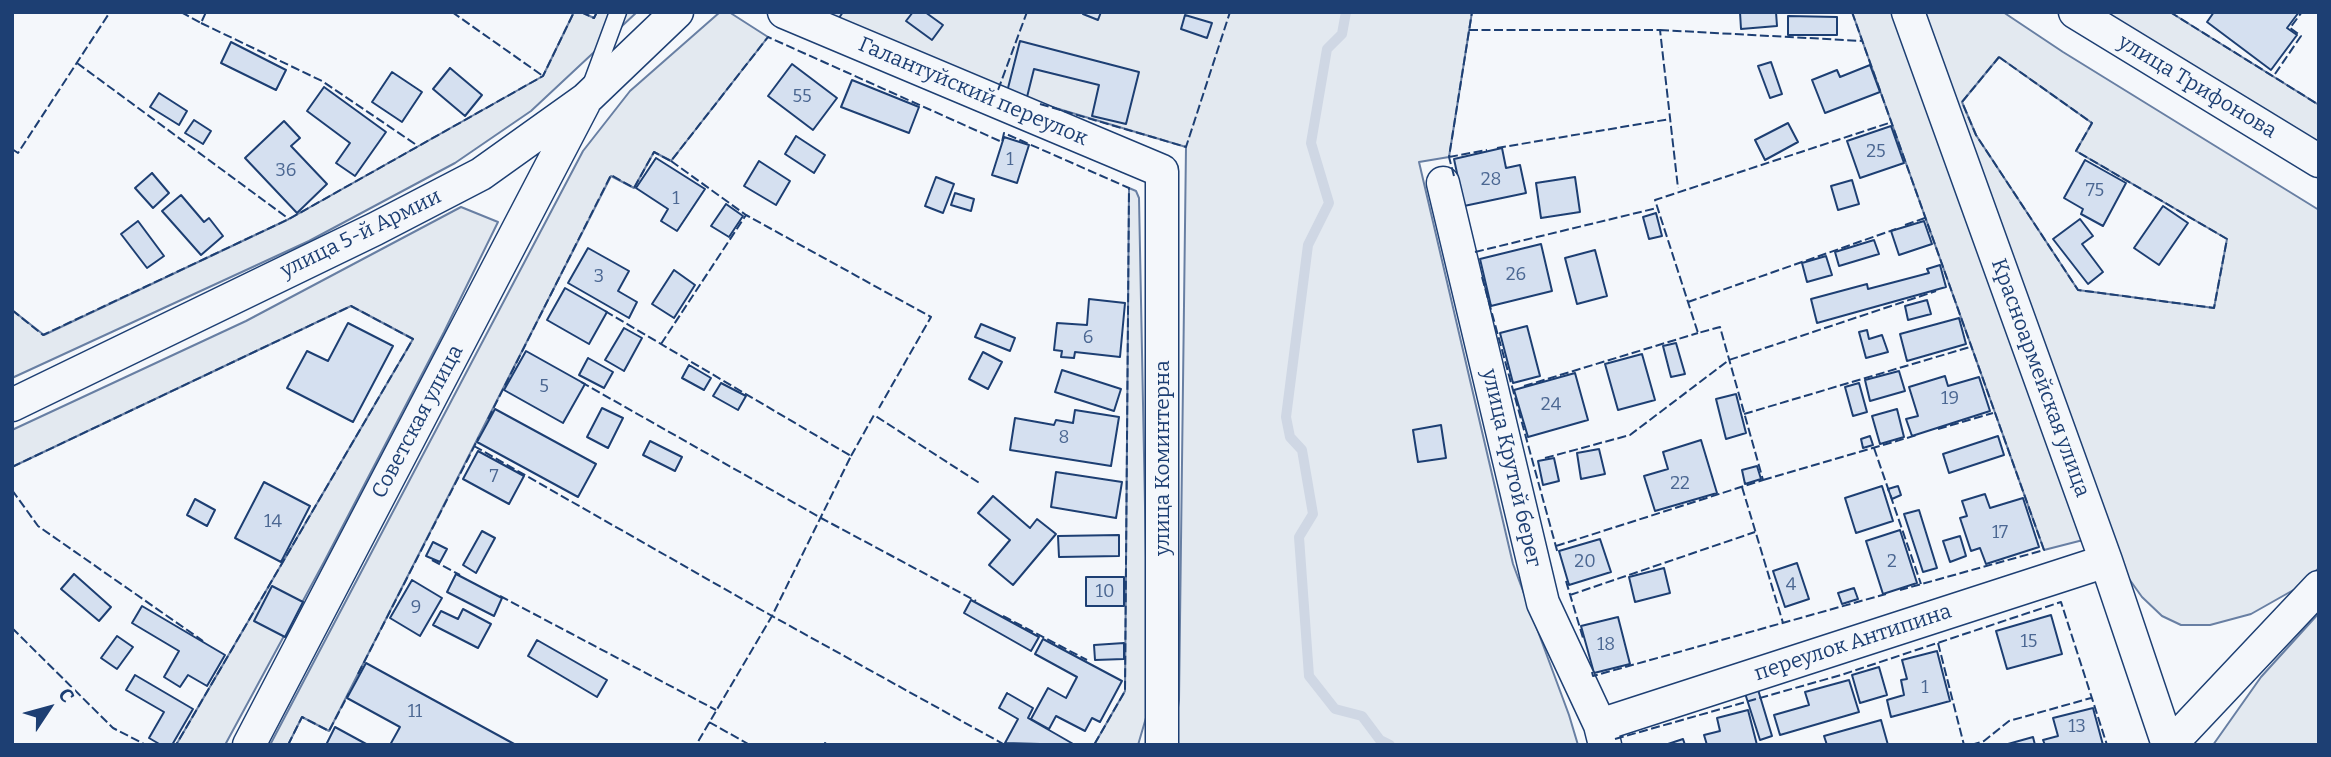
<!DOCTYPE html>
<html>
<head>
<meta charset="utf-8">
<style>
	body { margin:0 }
	#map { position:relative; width:2331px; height:757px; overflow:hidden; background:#f4f7fb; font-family:Bitter,serif }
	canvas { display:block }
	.frame { position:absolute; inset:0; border:14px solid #1d3f73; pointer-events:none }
	.north { position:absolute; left:14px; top:673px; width:70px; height:70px; -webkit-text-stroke:5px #f4f7fb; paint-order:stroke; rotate:54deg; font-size:19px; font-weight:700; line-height:28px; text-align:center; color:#1d3f73 }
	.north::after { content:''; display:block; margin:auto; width:24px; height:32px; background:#1d3f73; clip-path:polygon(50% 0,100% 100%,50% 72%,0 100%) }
</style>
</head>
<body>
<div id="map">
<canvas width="2331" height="757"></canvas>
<div class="frame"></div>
<div class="north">С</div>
</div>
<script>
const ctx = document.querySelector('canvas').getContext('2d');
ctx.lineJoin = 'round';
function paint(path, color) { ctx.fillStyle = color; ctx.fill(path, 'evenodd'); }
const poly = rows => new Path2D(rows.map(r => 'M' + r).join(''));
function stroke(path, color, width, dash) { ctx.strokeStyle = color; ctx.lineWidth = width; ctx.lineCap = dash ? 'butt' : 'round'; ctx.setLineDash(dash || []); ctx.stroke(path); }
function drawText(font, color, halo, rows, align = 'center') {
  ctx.font = font + ' Bitter,serif'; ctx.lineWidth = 5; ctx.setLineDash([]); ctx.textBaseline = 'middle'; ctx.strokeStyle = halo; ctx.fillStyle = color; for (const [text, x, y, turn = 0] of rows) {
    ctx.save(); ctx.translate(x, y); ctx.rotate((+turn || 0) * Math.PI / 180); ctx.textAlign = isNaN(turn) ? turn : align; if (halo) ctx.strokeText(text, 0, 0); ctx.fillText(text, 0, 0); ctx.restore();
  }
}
const green = poly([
	[574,12,581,12,594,18,597,12,637,12,531,111,455,163,309,241,12,378,12,310,44,335,289,219,543,76,574,12],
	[720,12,729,12,768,37,671,161,654,152,634,188,611,176,329,731,302,717,288,745,270,745,583,151,630,91,720,12],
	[806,12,1472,12,1449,157,1419,162,1513,564,1569,715,1578,745,1173,745,1179,700,1186,147,1012,95,806,12],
	[1852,12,1900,12,2087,539,2044,550,1852,12],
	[1916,12,2003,12,2063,52,2319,210,2319,568,2297,588,2251,614,2210,625,2181,625,2162,616,2142,597,2127,576,1916,12],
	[1999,57,2092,123,2076,151,2227,239,2214,308,2078,290,1976,135,1962,102,1999,57],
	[2096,12,2170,12,2197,29,2319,105,2319,150,2096,12],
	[1129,188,1136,191,1139,198,1148,660,1153,694,1138,745,1094,745,1125,691,1129,188],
	[461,207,498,222,444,332,324,562,225,745,176,745,413,339,351,306,12,467,12,430,246,321,461,207],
	[2319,613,2319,745,2213,745,2261,677,2319,613]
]);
paint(green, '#e3e9f0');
stroke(green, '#687fa3', 2);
stroke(poly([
	[1346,12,1342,34,1327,49,1311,143,1329,203,1308,245,1286,417,1290,437,1302,450,1313,514,1299,537,1309,676,1335,709,1362,716,1380,740,1390,745]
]), '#cfd7e4', 10);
const building = poly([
	[825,12,843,12,835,24,825,12],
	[913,12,925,12,943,25,932,40,906,21,913,12],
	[1084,12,1101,12,1098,20,1083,14,1084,12],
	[1740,12,1776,12,1777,26,1741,29,1740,12],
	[2214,12,2299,12,2287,28,2297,35,2271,70,2207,22,2214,12],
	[1185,15,1212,23,1207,38,1181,29,1185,15],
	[1788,16,1837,17,1837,35,1788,35,1788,16],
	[1020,41,1139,72,1126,124,1092,116,1099,85,1034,69,1027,97,1007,92,1020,41],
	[231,42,286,70,276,90,221,63,231,42],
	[1771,62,1782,94,1770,98,1758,66,1771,62],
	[792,64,837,98,813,130,768,96,792,64],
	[1870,65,1880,92,1825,113,1812,80,1837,70,1840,77,1870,65],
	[450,68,482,95,465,116,433,89,450,68],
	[392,72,422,92,402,122,372,102,392,72],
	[852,80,919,107,909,133,841,107,852,80],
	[324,87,386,132,355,176,336,163,350,143,307,111,324,87],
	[159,93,187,111,179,125,150,107,159,93],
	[194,120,211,131,203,144,185,133,194,120],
	[284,121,300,138,291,146,327,184,297,213,245,158,284,121],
	[1788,123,1798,142,1765,160,1755,140,1788,123],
	[1891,126,1904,163,1860,178,1847,141,1891,126],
	[796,136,825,155,814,173,785,154,796,136],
	[1004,137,1029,145,1017,183,992,175,1004,137],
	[1502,148,1506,168,1520,165,1526,193,1464,206,1454,159,1502,148],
	[656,158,705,189,677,231,661,221,668,209,636,188,656,158],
	[2085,160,2126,183,2103,226,2081,214,2083,209,2064,198,2085,160],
	[759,161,790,181,776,205,744,186,759,161],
	[152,173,169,193,153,208,135,188,152,173],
	[936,177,954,184,943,213,925,206,936,177],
	[1575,177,1580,212,1541,218,1536,183,1575,177],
	[1852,180,1859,204,1838,210,1831,186,1852,180],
	[955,193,974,199,971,211,951,205,955,193],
	[181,195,204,222,209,218,223,236,201,255,162,211,181,195],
	[726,204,743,216,729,237,711,226,726,204],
	[2163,206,2188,223,2159,265,2134,248,2163,206],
	[1656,213,1662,236,1649,239,1643,217,1656,213],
	[2080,219,2093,236,2082,244,2103,272,2088,284,2053,239,2080,219],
	[138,221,164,256,147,268,121,234,138,221],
	[1924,221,1932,244,1899,255,1891,231,1924,221],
	[1874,240,1879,254,1839,266,1835,252,1874,240],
	[1541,244,1552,291,1491,306,1480,259,1541,244],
	[588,248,629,271,618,291,637,302,629,318,568,283,588,248],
	[1595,250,1607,296,1577,304,1565,258,1595,250],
	[1826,256,1832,275,1807,282,1802,263,1826,256],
	[1940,265,1946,287,1817,323,1811,299,1867,284,1868,289,1929,273,1927,269,1940,265],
	[674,270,695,285,674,318,652,304,674,270],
	[565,288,607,312,589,344,547,320,565,288],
	[1089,299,1125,303,1120,357,1075,352,1074,358,1061,357,1062,351,1054,350,1057,323,1087,325,1089,299],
	[1927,300,1931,314,1908,320,1905,306,1927,300],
	[1959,318,1966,344,1907,361,1900,334,1959,318],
	[348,323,393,346,353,422,287,388,307,351,328,361,348,323],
	[981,324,1015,338,1010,351,975,337,981,324],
	[1527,326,1540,376,1513,383,1500,333,1527,326],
	[624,328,642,338,624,371,605,360,624,328],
	[1867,330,1869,339,1882,335,1888,352,1866,358,1859,332,1867,330],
	[1676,343,1685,374,1671,377,1663,346,1676,343],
	[526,351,585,384,563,423,504,390,526,351],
	[983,352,1002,362,988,389,969,379,983,352],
	[1642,354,1655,400,1618,410,1605,364,1642,354],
	[588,358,613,372,604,388,579,375,588,358],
	[689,365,711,378,704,390,682,378,689,365],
	[1062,370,1121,389,1114,411,1055,392,1062,370],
	[1899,371,1905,391,1870,401,1865,380,1899,371],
	[1575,373,1588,420,1528,437,1514,390,1575,373],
	[1945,376,1948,386,1979,377,1990,411,1912,436,1906,419,1918,416,1909,387,1945,376],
	[721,383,746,396,738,410,713,396,721,383],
	[1859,383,1867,412,1853,416,1845,387,1859,383],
	[1736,394,1746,433,1726,439,1716,399,1736,394],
	[602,408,623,418,608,448,587,437,602,408],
	[495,409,596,464,578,497,477,442,495,409],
	[1897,409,1904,437,1880,444,1872,416,1897,409],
	[1075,410,1119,417,1111,466,1010,450,1015,418,1054,425,1056,420,1073,423,1075,410],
	[1441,425,1446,458,1418,462,1413,430,1441,425],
	[1870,436,1873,445,1863,448,1861,439,1870,436],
	[1998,436,2004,455,1949,473,1943,454,1998,436],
	[1701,440,1717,493,1655,511,1644,476,1668,469,1663,452,1701,440],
	[650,441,682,457,675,471,643,455,650,441],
	[1599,449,1605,474,1581,479,1577,453,1599,449],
	[478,451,524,476,509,504,463,479,478,451],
	[1554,458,1559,481,1543,485,1538,461,1554,458],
	[1757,466,1761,479,1745,484,1742,470,1757,466],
	[1056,472,1122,482,1116,518,1051,507,1056,472],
	[264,482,310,506,281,562,235,538,264,482],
	[1882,486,1893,521,1856,533,1845,498,1882,486],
	[1898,486,1901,495,1892,499,1888,489,1898,486],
	[1985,494,1990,508,2023,498,2039,547,1986,564,1980,548,1971,551,1960,518,1967,516,1962,501,1985,494],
	[993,496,1030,528,1037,519,1056,534,1013,585,989,565,1010,540,978,513,993,496],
	[195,499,215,510,207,526,187,515,195,499],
	[1919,510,1937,568,1923,572,1904,514,1919,510],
	[1900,530,1917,583,1883,594,1866,541,1900,530],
	[482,531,495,538,476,573,463,565,482,531],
	[1119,535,1119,556,1059,557,1058,536,1119,535],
	[1960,536,1966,556,1950,562,1943,541,1960,536],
	[1600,539,1611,572,1569,585,1559,551,1600,539],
	[433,542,447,549,440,562,426,556,433,542],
	[1797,563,1809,599,1785,607,1773,571,1797,563],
	[1664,568,1670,593,1635,602,1629,577,1664,568],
	[74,574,111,607,99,621,61,589,74,574],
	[456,574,502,598,494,616,447,592,456,574],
	[1086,577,1124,577,1124,606,1086,606,1086,577],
	[412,580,442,598,420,636,390,618,412,580],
	[272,586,303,602,285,637,254,621,272,586],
	[1854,588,1858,599,1842,604,1838,593,1854,588],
	[971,600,1039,637,1031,651,964,613,971,600],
	[142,606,225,655,207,686,188,675,180,687,164,677,179,651,132,623,142,606],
	[463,609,491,624,478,648,433,625,441,611,458,619,463,609],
	[2051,615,2062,654,2007,669,1996,631,2051,615],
	[1618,617,1630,664,1594,673,1581,626,1618,617],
	[117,636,133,647,117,669,101,658,117,636],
	[1043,639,1122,681,1100,722,1092,718,1085,731,1056,716,1049,729,1031,719,1048,688,1066,698,1077,677,1035,654,1043,639],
	[537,640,607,680,597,697,528,656,537,640],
	[1124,643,1124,659,1095,660,1094,645,1124,643],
	[1937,651,1950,701,1891,717,1887,700,1904,695,1901,680,1907,679,1902,660,1937,651],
	[366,663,516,745,390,745,400,727,347,698,366,663],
	[1879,667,1887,695,1860,703,1852,675,1879,667],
	[135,675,193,709,172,745,161,745,149,738,164,712,126,690,135,675],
	[1849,680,1859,712,1780,735,1774,715,1809,705,1805,692,1849,680],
	[1756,683,1772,736,1760,740,1743,687,1756,683],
	[1007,693,1033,708,1028,718,1075,745,1005,743,1018,719,999,708,1007,693],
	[2093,708,2103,745,2045,745,2043,740,2058,736,2053,718,2093,708],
	[1748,710,1757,745,1707,745,1704,735,1720,731,1717,718,1748,710],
	[1881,720,1888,745,1827,745,1824,736,1881,720],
	[335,727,368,745,326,745,335,727],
	[2033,737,2035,745,2008,745,2008,744,2033,737],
	[1683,739,1685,745,1665,745,1683,739]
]);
paint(building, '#d5e0f0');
stroke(building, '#1d3f73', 2);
const service = poly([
	[591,85,618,12]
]);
const minor = poly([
	[784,12,1162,171,1162,745],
	[1908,12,2106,561,2168,745],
	[2075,12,2319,161],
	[1443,183,1543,603,1600,725,1605,745],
	[12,405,375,229,481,174,586,99,677,12],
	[1600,725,2106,561],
	[249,745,584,103],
	[2170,745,2319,587]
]);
stroke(service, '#1d3f73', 19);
stroke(minor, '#1d3f73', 35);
stroke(service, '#f4f7fb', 16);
stroke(minor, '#f4f7fb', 32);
stroke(poly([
	[181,12,201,23,206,12],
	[452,12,543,76],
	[581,12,594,18,597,12],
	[1852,12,2044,550,1900,590],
	[2170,12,2319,105],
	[201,23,322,81,418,146],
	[1469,30,1660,30,1678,188],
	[1660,30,1863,41],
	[1999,57,2092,123,2076,151,2227,239,2214,308,2078,290,1976,135,1962,102,1999,57],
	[77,63,289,219],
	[2275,74,2301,36,2290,28,2302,12],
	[998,90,1027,12],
	[1040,104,1186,147,1230,12],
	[1497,148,1670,119],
	[12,149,18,153,110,12],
	[1449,157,1487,150],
	[671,161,746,215],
	[1454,176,1449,157,1472,12],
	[1905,225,1925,218],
	[1475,252,1657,208],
	[1482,277,1558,554],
	[1688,302,1896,229],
	[12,310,43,335,289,219,543,76,574,12],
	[605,311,851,456,772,616,696,745],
	[661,344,746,215,931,317,879,408],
	[581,382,821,518,976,601],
	[1524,386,1698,333],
	[1744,414,1970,347],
	[488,419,611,175,634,188,654,152,671,161,768,37,1002,142,1004,133,1129,188,1125,691,1094,745],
	[1938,429,1993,413],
	[474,446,772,616,1005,745],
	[1874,448,1921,584],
	[851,456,874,415,981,484],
	[1545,458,1630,435,1729,360,1936,291],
	[12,467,351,306,413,339,176,745],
	[1763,480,1917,435],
	[1742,487,1783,623],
	[12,490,38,526,203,641],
	[1556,546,1763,480,1720,327,1698,333,1655,200,1892,122],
	[432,560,460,575],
	[1566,581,1583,638],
	[1570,595,1755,532],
	[500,596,716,710],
	[1003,616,1087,660],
	[12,628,113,728,146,745],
	[1938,643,1964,745],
	[1592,672,1593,676,1886,594],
	[358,674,479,437],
	[709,722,750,745],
	[1615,739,1841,675,2061,602,2107,745],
	[288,745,302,717,329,731,349,693],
	[824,745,825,743,828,745],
	[1971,745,1984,741,2009,721,2091,698]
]), '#1d3f73', 2, [9, 3.5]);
drawText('18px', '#4b6792', null, [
	["55",802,97],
	["25",1876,152],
	["1",1010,160],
	["36",286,171],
	["28",1491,180],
	["75",2095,191],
	["1",676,199],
	["26",1516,275],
	["3",599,277],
	["6",1088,338],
	["5",544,387],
	["19",1950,399],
	["24",1551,405],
	["8",1064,438],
	["7",494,477],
	["22",1680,484],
	["14",273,522],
	["17",2000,533],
	["20",1585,562],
	["2",1892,562],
	["4",1791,585],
	["10",1105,592],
	["9",416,608],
	["15",2029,642],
	["18",1606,645],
	["1",1925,688],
	["11",415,712],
	["13",2077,727]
]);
drawText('21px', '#1d3f73', '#f4f7fb', [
	["улица Трифонова",2197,87,31],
	["Галантуйский переулок",973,92,23],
	["улица 5-й Армии",361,234,-26],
	["Красноармейская улица",2040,378,70],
	["Советская улица",418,422,-62],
	["улица Коминтерна",1163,458,-90],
	["улица Крутой берег",1511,468,77],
	["переулок Антипина",1853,643,-18]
]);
</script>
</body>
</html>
